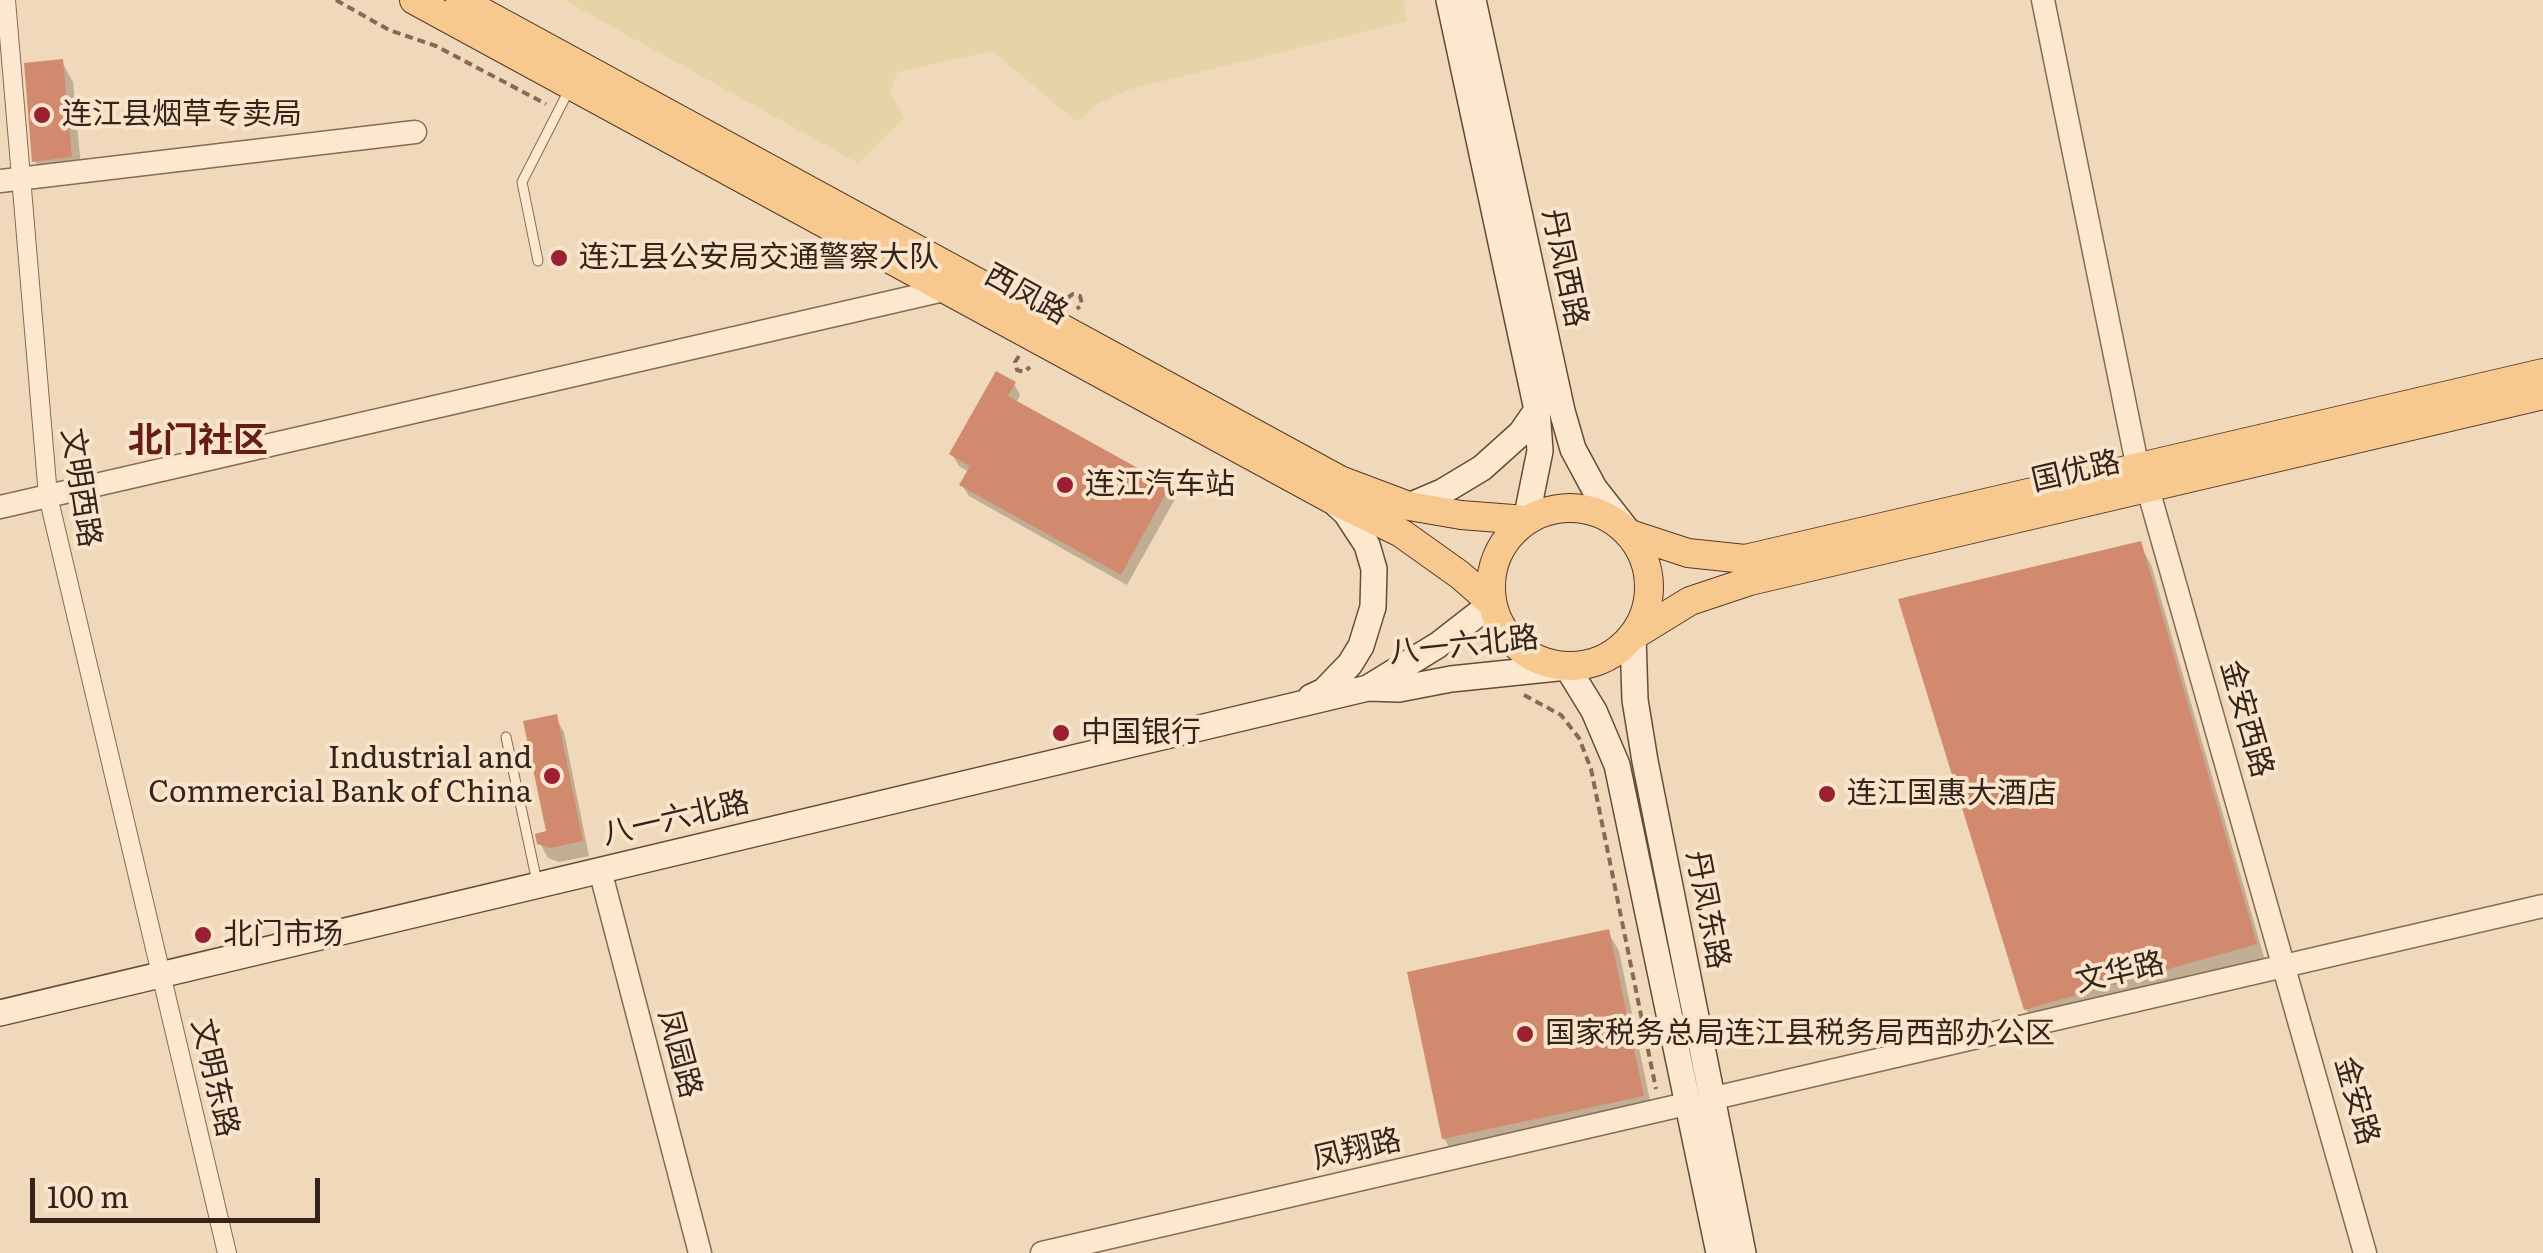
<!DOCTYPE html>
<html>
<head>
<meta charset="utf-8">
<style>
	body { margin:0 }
	#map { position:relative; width:2543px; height:1253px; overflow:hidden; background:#f0d9ba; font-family:Literata,serif }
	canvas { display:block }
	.scale { position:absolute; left:30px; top:1178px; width:290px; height:45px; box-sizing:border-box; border:5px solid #36241a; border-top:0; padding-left:12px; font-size:30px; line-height:35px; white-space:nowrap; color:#36241a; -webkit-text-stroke:8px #f7e4ca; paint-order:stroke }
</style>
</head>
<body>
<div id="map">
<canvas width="2543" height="1253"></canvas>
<div class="scale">100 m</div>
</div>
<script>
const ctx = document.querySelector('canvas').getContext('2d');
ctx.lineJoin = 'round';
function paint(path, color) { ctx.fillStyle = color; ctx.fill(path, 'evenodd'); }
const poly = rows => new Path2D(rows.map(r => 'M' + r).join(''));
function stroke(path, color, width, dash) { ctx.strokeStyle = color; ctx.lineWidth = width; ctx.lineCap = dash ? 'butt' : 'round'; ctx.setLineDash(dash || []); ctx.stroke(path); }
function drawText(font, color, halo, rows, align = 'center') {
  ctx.font = font + ' Literata,"Noto Sans SC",serif'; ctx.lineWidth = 8; ctx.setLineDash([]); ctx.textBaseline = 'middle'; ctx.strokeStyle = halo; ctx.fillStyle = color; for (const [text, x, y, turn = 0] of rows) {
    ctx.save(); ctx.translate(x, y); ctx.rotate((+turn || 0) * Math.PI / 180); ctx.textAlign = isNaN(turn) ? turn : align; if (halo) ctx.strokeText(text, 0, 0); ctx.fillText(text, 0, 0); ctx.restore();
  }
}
paint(poly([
	[564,0,1403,0,1407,21,1131,89,1097,104,1077,122,992,51,898,72,890,93,905,118,858,163]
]), '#e6d4a7');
paint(poly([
	[62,62,73,82,82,177,46,181,35,161],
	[1014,384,1020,395,1016,403,1168,488,1175,499,1127,585,969,496,962,485,969,472,959,466,952,454],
	[2139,544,2151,564,2266,964,2037,1028,2026,1009],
	[555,717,564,732,589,856,559,862,548,858,540,843,549,833],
	[1608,932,1619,951,1653,1115,1455,1158,1444,1138]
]), '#0003');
paint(poly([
	[63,59,72,157,32,162,24,63],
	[996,371,1016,382,1008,396,1170,486,1121,575,959,485,970,466,949,454],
	[2141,541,2257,944,2024,1010,1898,599],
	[557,714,583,841,550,848,537,844,535,834,546,831,523,721],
	[1609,929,1644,1096,1442,1139,1407,972]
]), '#d18a6d');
const service = poly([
	[538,261,522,182,570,88],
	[506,737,537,882]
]);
const minor = poly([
	[6,0,48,496,227,1253]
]);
const tertiary = poly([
	[2043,0,2138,469],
	[0,181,415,132],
	[2148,489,2365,1253],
	[0,507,948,289],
	[600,870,700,1253],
	[1710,1099,2543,906],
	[1042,1253,1686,1104]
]);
const secondary = poly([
	[1449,0,1537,410,1540,451,1526,520],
	[1473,0,1562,411,1573,449,1594,488,1630,534],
	[1409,506,1442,492,1482,468,1521,433,1537,410],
	[1633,636,1635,700,1645,761,1743,1253],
	[1368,688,1438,645,1492,603],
	[1311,697,1324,691,1350,664,1361,646,1373,607,1374,569,1367,545,1346,513,1335,503],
	[0,1013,1368,688,1399,689,1451,679,1567,667,1594,711,1617,765,1719,1253]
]);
const primary = poly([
	[414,0,1331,499,1401,533,1460,575,1492,603],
	[460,0,1340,480,1409,506,1461,515,1526,520],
	'1491 587a79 79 0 1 1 158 0a79 79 0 1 1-158 0Z',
	[1630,534,1688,553,1745,559,2543,373],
	[1633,636,1690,601,1750,581,2543,395]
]);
stroke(service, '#886954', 11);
stroke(minor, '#886954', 20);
stroke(tertiary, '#886954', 25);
stroke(secondary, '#6a4a37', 28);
stroke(primary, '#553829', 30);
stroke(poly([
	[336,0,389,30,436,46,546,104],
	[1067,298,1073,294,1080,296,1082,304,1077,309],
	[1019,356,1015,362,1017,370,1024,372,1030,367],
	[1524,695,1561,715,1579,738,1591,769,1656,1089]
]), '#886954', 4, [8, 5]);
stroke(service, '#fbe8ce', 9);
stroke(minor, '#fbe8ce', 18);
stroke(tertiary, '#fbe8ce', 22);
stroke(secondary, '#fbe8ce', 25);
stroke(primary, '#f8c98e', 28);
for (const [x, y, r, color] of [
	[42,115,10,"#9b2031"],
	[559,258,10,"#9b2031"],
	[1065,485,10,"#9b2031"],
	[1061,733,10,"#9b2031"],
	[552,776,10,"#9b2031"],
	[1827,794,10,"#9b2031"],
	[203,935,10,"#9b2031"],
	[1525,1034,10,"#9b2031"]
]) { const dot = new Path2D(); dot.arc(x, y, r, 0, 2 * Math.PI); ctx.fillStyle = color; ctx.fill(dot); stroke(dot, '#f7e4ca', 4); }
drawText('30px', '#36241a', '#f7e4ca', [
	["连江县烟草专卖局",62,115],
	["连江县公安局交通警察大队",579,258],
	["连江汽车站",1085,485],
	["中国银行",1081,733],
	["Industrial and",532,759,"right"],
	["Commercial Bank of China",532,793,"right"],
	["连江国惠大酒店",1847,794],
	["北门市场",223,935],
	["国家税务总局连江县税务局西部办公区",1545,1034]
], 'left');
drawText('30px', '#36241a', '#f7e4ca', [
	["丹凤西路",1564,268,78],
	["西凤路",1026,295,29],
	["国优路",2076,472,-13],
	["文明西路",80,488,81],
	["八一六北路",1464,646,-6],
	["金安西路",2246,719,74],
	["八一六北路",676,819,-13],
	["丹凤东路",1707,910,79],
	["文华路",2120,973,-13],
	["凤园路",679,1054,75],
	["文明东路",214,1078,77],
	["金安路",2356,1101,74],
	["凤翔路",1357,1150,-13]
]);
drawText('bold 35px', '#651d16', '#f7e4ca', [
	["北门社区",198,442]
]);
</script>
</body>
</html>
